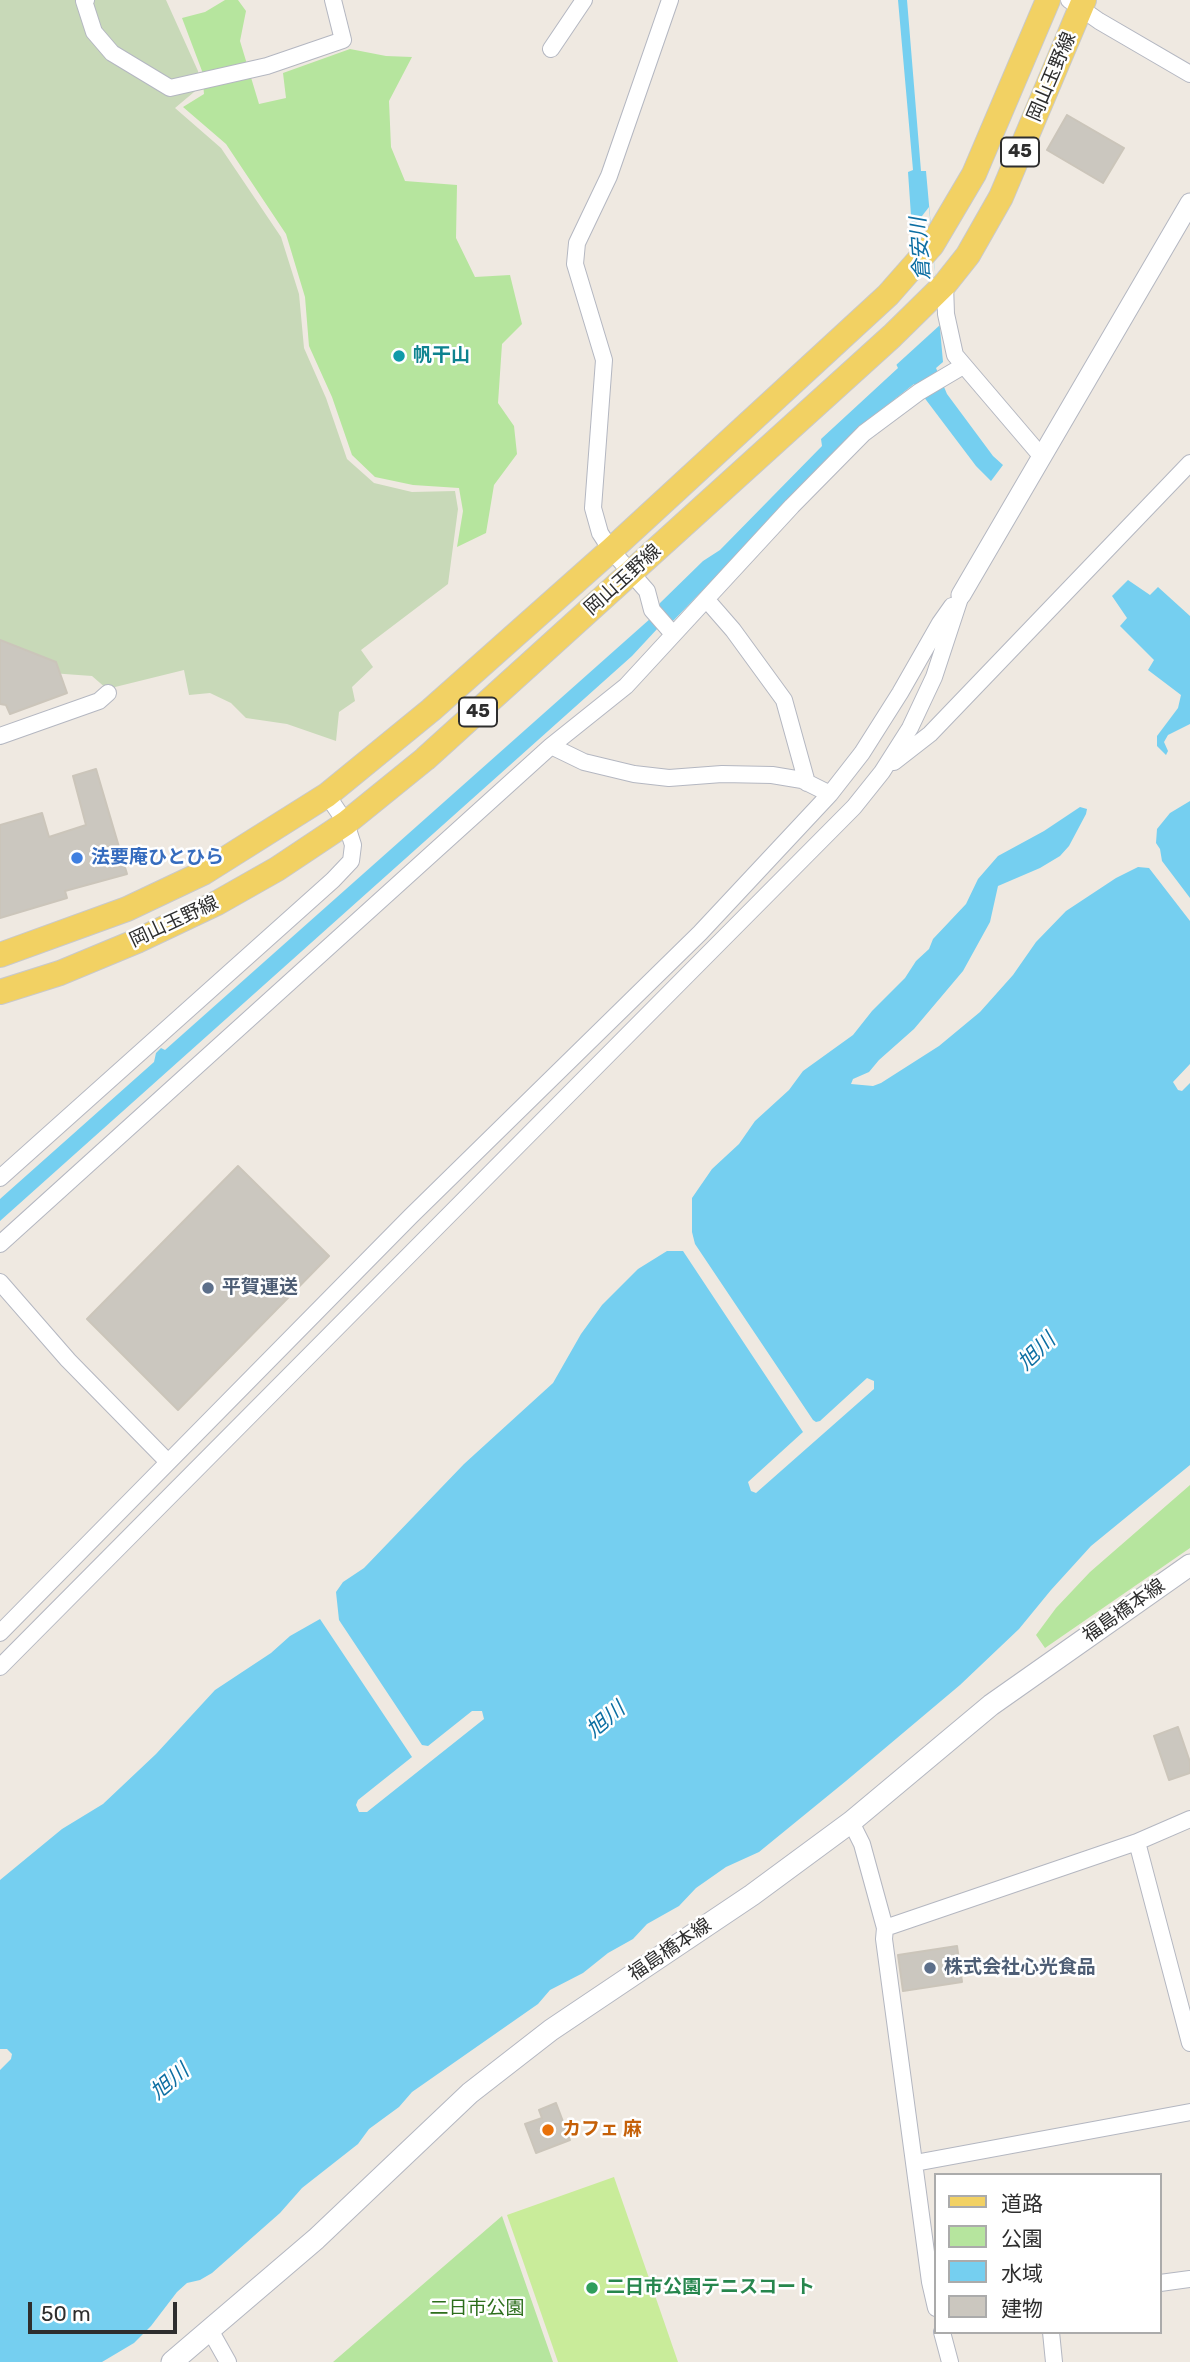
<!DOCTYPE html>
<html>
<head>
<meta charset="utf-8">
<style>
	body { margin:0 }
	#map { position:relative; width:1190px; height:2362px; overflow:hidden; background:#efe9e1; font-family:Rubik,"Noto Sans JP",sans-serif }
	canvas { display:block }
	.legend { position:absolute; left:934px; top:2173px; width:228px; height:161px; box-sizing:border-box; background:#fff; border:2px solid #ababab; margin:0; padding:9px 12px; list-style:none; font-size:21px; color:#2e2e2e }
	.legend li { display:flex; align-items:center; gap:14px; height:35px }
	.legend b { width:35px; border:2px solid #ababab }
	.scale { position:absolute; left:28px; top:2302px; width:149px; height:32px; box-sizing:border-box; border:4px solid #2e2e2e; border-top:0; padding-left:9px; font-size:21px; line-height:24px; white-space:nowrap; color:#2e2e2e; -webkit-text-stroke:5px #fff; paint-order:stroke }
</style>
</head>
<body>
<div id="map">
<canvas width="1190" height="2362"></canvas>
<ul class="legend">
<li><b style="height:9px;background:#f2d163"></b>道路</li>
<li><b style="height:19px;background:#b6e59e"></b>公園</li>
<li><b style="height:19px;background:#75cff0"></b>水域</li>
<li><b style="height:19px;background:#cbc7bf"></b>建物</li>
</ul>
<div class="scale">50 m</div>
</div>
<script>
const ctx = document.querySelector('canvas').getContext('2d');
ctx.lineJoin = 'round';
function paint(path, color) { ctx.fillStyle = color; ctx.fill(path, 'evenodd'); }
const poly = rows => new Path2D(rows.map(r => 'M' + r).join(''));
function stroke(path, color, width, dash) { ctx.strokeStyle = color; ctx.lineWidth = width; ctx.lineCap = dash ? 'butt' : 'round'; ctx.setLineDash(dash || []); ctx.stroke(path); }
function drawText(font, color, halo, rows, align = 'center') {
  ctx.font = font + ' Rubik,"Noto Sans JP",sans-serif'; ctx.lineWidth = 5; ctx.setLineDash([]); ctx.textBaseline = 'middle'; ctx.strokeStyle = halo; ctx.fillStyle = color; for (const [text, x, y, turn = 0] of rows) {
    ctx.save(); ctx.translate(x, y); ctx.rotate((+turn || 0) * Math.PI / 180); ctx.textAlign = isNaN(turn) ? turn : align; if (halo) ctx.strokeText(text, 0, 0); ctx.fillText(text, 0, 0); ctx.restore();
  }
}
paint(poly([
	[225,0,238,0,246,11,240,41,259,104,286,98,283,73,350,49,386,56,412,57,389,101,391,147,405,181,457,185,456,238,475,277,510,275,522,324,502,344,498,403,514,426,517,454,494,485,486,533,457,547,463,511,459,488,413,485,375,477,352,455,332,397,309,346,305,297,286,234,226,144,183,107,204,94,202,71,182,18,205,12],
	[1190,1485,1190,1548,1045,1648,1036,1635,1056,1608,1090,1572],
	[502,2216,553,2362,333,2362]
]), '#b6e59e');
paint(poly([
	[0,0,166,0,198,71,200,87,175,108,221,148,281,237,299,294,304,348,326,398,347,459,374,483,412,492,455,491,458,509,448,584,361,650,373,667,352,687,355,701,339,712,336,741,287,724,246,718,231,703,210,693,189,695,184,670,107,689,92,676,51,673,0,653]
]), '#c8d9b8');
paint(poly([
	[614,2177,678,2362,558,2362,507,2215]
]), '#c9ec9a');
paint(poly([
	[898,0,907,0,921,171,926,171,943,362,936,368,947,394,993,456,1003,465,991,481,976,466,914,384,862,425,674,620,658,628,632,656,0,1221,0,1199,154,1062,156,1053,161,1048,165,1050,651,618,660,603,703,561,720,550,822,446,821,439,898,368,896,364,912,230,908,172,913,170],
	[1128,580,1150,595,1158,587,1190,616,1190,724,1168,735,1164,742,1168,751,1166,755,1157,746,1157,736,1178,708,1181,695,1148,670,1154,660,1120,626,1127,618,1112,596],
	[1190,801,1190,898,1162,861,1160,849,1156,843,1157,829,1170,813],
	[1080,807,1087,809,1086,814,1069,846,1060,856,1040,868,998,886,990,922,963,971,914,1029,879,1060,869,1072,853,1079,851,1084,873,1086,881,1083,939,1046,980,1012,1013,975,1036,942,1066,911,1116,878,1138,867,1149,868,1190,921,1190,1064,1173,1082,1178,1090,1182,1091,1190,1083,1190,1465,1091,1546,1051,1590,1019,1629,960,1685,846,1781,759,1852,726,1867,696,1888,679,1906,647,1924,633,1939,608,1953,583,1973,550,1990,538,2004,412,2092,399,2107,369,2129,358,2144,302,2188,280,2213,212,2273,200,2280,187,2283,177,2292,151,2326,134,2343,102,2362,0,2362,0,2070,11,2059,12,2054,7,2049,0,2049,0,1880,62,1829,103,1804,156,1754,215,1690,271,1653,290,1636,320,1619,412,1757,358,1800,356,1805,359,1812,367,1812,484,1719,482,1711,472,1711,428,1746,422,1745,339,1620,336,1592,343,1582,364,1568,464,1464,553,1383,581,1334,602,1305,638,1269,667,1251,683,1251,803,1432,748,1482,751,1491,756,1493,874,1389,874,1381,867,1378,820,1421,816,1422,813,1420,695,1244,692,1232,692,1198,712,1169,739,1144,755,1121,789,1090,803,1071,853,1035,872,1011,905,978,916,961,929,949,933,939,966,904,978,879,998,856,1044,831]
]), '#75cff0');
paint(poly([
	[929,207,940,325,895,366,894,355,908,234]
]), '#efe9e1');
const building = poly([
	[1067,115,1124,148,1103,183,1047,150,1067,115],
	[0,640,56,662,67,693,10,714,6,705,0,704,0,640],
	[96,769,127,874,65,891,67,898,0,918,0,825,42,813,49,837,86,825,73,776,96,769],
	[238,1166,329,1256,178,1410,87,1319,238,1166],
	[1178,1727,1190,1762,1190,1773,1169,1780,1154,1736,1178,1727],
	[957,1946,962,1982,903,1991,898,1955,957,1946],
	[556,2103,570,2140,536,2153,525,2124,542,2118,539,2110,556,2103]
]);
paint(building, '#cbc7bf');
stroke(building, '#cbc5ba', 2);
const minor = poly([
	[86,0,84,1,94,32,112,53,170,88,267,66,343,40,333,0],
	[670,0,609,176,577,243,575,264,604,360,593,508,600,533,611,550,647,591,652,610,673,634],
	[1069,0,1099,21,1190,74],
	[551,49,584,0],
	[945,284,946,314,955,355,1042,457],
	[706,599,733,630,784,700,807,783],
	[0,736,99,701,108,693],
	[551,746,584,762,634,774,669,778,722,774,772,775,802,780,830,794],
	[894,762,930,734,1190,463],
	[0,1178,333,880,351,861,353,845,346,823,327,795],
	[0,1244,551,746,626,686,792,506,864,433,919,392,963,366],
	[0,1282,68,1360,168,1462],
	[0,1633,411,1216,700,933,830,794,862,753,900,693,940,623,952,606],
	[0,1667,854,807,882,772,910,728,934,677,961,595],
	[851,1822,862,1844,885,1928,884,1939,930,2282,936,2308],
	[1137,1842,1190,2043],
	[885,1928,1137,1842,1190,1819],
	[915,2163,1190,2112],
	[1160,2283,1190,2279],
	[210,2330,228,2362],
	[942,2332,950,2362],
	[1051,2332,1054,2362]
]);
const tertiary = poly([
	[961,595,1190,203]
]);
const secondary = poly([
	[172,2362,316,2239,470,2093,551,2030,752,1895,851,1822,991,1705,1190,1565]
]);
const primary = poly([
	[0,955,127,909,203,873,327,795,431,710,611,550,888,295,932,245,974,174,1048,0],
	[0,992,60,973,137,941,217,903,277,869,346,823,425,759,892,336,945,284,968,255,1001,197,1084,0]
]);
stroke(minor, '#b4b7c1', 18);
stroke(tertiary, '#b4b7c1', 21);
stroke(secondary, '#b4b7c1', 23);
stroke(primary, '#c9c9c9', 26);
stroke(minor, '#fff', 16);
stroke(tertiary, '#fff', 19);
stroke(secondary, '#fff', 21);
stroke(primary, '#f2d163', 24);
for (const [x, y, r, color] of [
	[399,356,7,"#0f9aa8"],
	[77,858,7,"#3f7fe0"],
	[208,1288,7,"#5c6f8a"],
	[930,1968,7,"#5c6f8a"],
	[548,2130,7,"#e8710a"],
	[592,2288,7,"#2e9e5b"]
]) { const dot = new Path2D(); dot.arc(x, y, r, 0, 2 * Math.PI); ctx.fillStyle = color; ctx.fill(dot); stroke(dot, '#fff', 2.5); }
for (const [x, y, w] of [
	[1020,152,38],
	[478,712,38]
]) { const box = new Path2D(); box.roundRect(x - w / 2, y - 14.5, w, 29, 5); ctx.fillStyle = '#fff'; ctx.fill(box); stroke(box, '#2e2e2e', 2); }
drawText('bold 18px', '#2e2e2e', null, [
	["45",1020,152],
	["45",478,712]
]);
drawText('19px', '#2e2e2e', '#fff', [
	["岡山玉野線",1052,77,-67],
	["岡山玉野線",623,580,-42],
	["岡山玉野線",174,922,-25],
	["福島橋本線",1124,1611,-35],
	["福島橋本線",670,1950,-34]
]);
drawText('bold 19px', '#0d838f', '#fff', [
	["帆干山",413,356]
], 'left');
drawText('bold 19px', '#366cbe', '#fff', [
	["法要庵ひとひら",91,858]
], 'left');
drawText('bold 19px', '#4e5e75', '#fff', [
	["平賀運送",222,1288],
	["株式会社心光食品",944,1968]
], 'left');
drawText('bold 19px', '#c56008', '#fff', [
	["カフェ 麻",562,2130]
], 'left');
drawText('bold 19px', '#27864d', '#fff', [
	["二日市公園テニスコート",606,2288]
], 'left');
drawText('19px', '#2c6e1b', '#fff', [
	["二日市公園",477,2309]
]);
drawText('italic 21px', '#0d6fa3', '#fff', [
	["倉安川",921,249,-94],
	["旭川",1037,1352,-44],
	["旭川",606,1720,-40],
	["旭川",170,2082,-40]
]);
</script>
</body>
</html>
